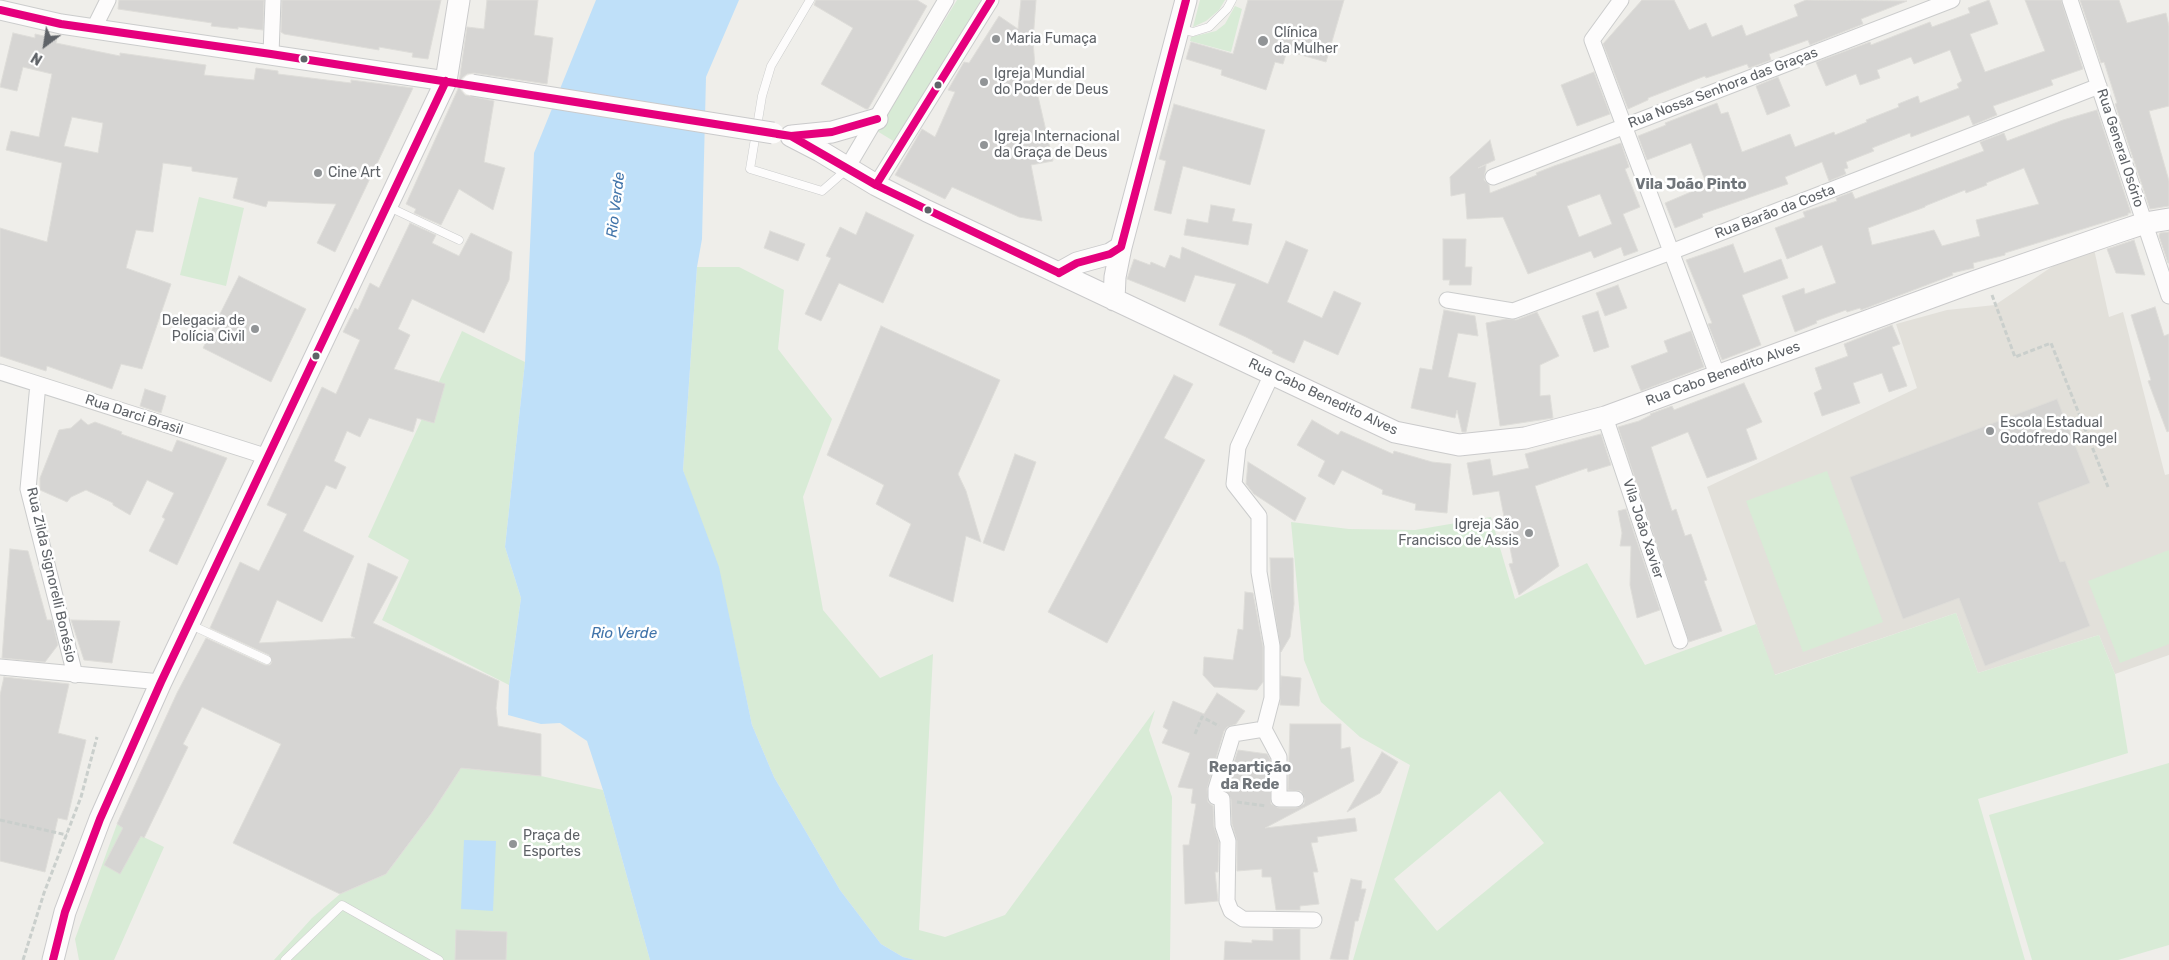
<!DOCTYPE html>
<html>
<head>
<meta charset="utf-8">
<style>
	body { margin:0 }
	#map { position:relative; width:2169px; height:960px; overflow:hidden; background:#efeeea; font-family:Rubik,sans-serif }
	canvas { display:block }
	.north { position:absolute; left:20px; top:20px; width:50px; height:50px; -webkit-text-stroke:4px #fff; paint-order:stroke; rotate:211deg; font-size:14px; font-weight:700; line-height:20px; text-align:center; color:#5f6368 }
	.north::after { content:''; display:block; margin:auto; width:18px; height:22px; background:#5f6368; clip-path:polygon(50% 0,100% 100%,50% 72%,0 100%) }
</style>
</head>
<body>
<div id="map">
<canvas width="2169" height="960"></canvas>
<div class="north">N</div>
</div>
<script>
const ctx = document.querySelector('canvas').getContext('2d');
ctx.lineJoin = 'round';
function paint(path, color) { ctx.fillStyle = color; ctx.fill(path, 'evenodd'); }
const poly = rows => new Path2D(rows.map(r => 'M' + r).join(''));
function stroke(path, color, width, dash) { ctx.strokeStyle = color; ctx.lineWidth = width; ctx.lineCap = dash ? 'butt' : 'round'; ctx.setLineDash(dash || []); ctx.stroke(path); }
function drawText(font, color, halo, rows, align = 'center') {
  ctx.font = font + ' Rubik,sans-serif'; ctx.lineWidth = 5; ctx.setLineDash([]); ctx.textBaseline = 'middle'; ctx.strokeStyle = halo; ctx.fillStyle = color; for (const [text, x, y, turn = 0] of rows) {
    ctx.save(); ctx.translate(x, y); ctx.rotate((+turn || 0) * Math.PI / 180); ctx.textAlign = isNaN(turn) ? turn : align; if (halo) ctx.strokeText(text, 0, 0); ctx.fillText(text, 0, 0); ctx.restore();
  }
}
paint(poly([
	[2094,249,2109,317,2123,312,2165,475,2169,474,2169,655,2115,674,2099,635,1978,673,1956,613,1774,675,1707,487,1917,388,1896,324,1947,310,1995,305,2053,266]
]), '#e2e0da');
paint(poly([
	[957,0,981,0,895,142,877,131],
	[1200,0,1225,0,1219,10,1206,21,1193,27],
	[1235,6,1242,9,1231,52,1190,41,1191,37,1216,31,1225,24],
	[199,197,244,208,226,286,180,275],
	[697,267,739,267,784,290,778,349,832,419,803,497,823,610,880,678,933,654,919,930,945,937,1005,915,1155,710,1149,730,1172,797,1170,960,915,960,903,957,881,944,840,890,774,777,752,725,733,636,683,470],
	[462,331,525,362,505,547,521,598,509,685,382,620,409,560,368,537],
	[1827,471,1883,622,1803,652,1746,501],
	[1491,517,1515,599,1587,563,1645,665,1756,624,1775,675,1956,613,1978,673,2099,635,2115,674,2128,753,1978,799,2025,960,1353,960,1410,765,1360,737,1321,702,1304,660,1291,522,1349,529,1415,530],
	[1500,791,1544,843,1437,931,1394,879],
	[2169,550,2169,644,2120,663,2088,581],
	[2169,763,2169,945,2118,960,2032,960,1989,815],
	[461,768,541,776,603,790,650,960,274,960,312,918,340,894,386,874,431,814],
	[117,824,164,847,114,960,79,960,75,939]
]), '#d8ebd6');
paint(poly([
	[596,0,739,0,706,77,702,239,697,267,683,470,719,567,752,725,774,777,840,890,881,944,903,957,915,960,650,960,603,790,587,741,560,723,541,724,508,715,509,685,521,598,505,547,525,362,534,153],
	[464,840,496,841,493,911,461,909]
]), '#bfe0f9');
const building = poly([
	[119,0,264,0,263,30,238,27,238,29,211,26,212,23,118,9,119,0],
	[282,0,441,0,428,59,412,57,413,53,379,47,379,50,284,34,281,32,282,0],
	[487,0,538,0,534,35,553,38,547,84,474,73,467,74,462,78,460,89,465,95,494,101,484,162,505,168,493,210,459,189,441,225,414,213,416,209,406,204,458,89,467,27,484,29,487,0],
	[816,0,917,0,927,6,868,109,866,109,821,84,853,28,814,5,816,0],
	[1021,0,1036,0,1033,41,1037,92,1053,161,1031,165,1042,221,1019,217,952,187,945,199,895,175,922,129,935,137,955,92,948,90,964,62,969,63,999,16,1018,29,1021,0],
	[1248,0,1344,0,1326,62,1287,51,1283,64,1275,62,1266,90,1221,75,1222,70,1186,59,1191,42,1233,54,1248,0],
	[1642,0,1674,0,1689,30,1706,23,1712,37,1742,25,1746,36,1798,16,1794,5,1806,0,1907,1,1861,19,1863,24,1810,45,1808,40,1769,54,1771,60,1749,68,1747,64,1706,78,1705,76,1648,98,1648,100,1628,109,1603,44,1642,0],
	[1989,0,1998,24,1970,34,1985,72,2045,51,2025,0,2061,0,2083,69,2051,80,2053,85,1993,106,1997,115,1973,125,1969,115,1911,137,1910,133,1872,148,1874,151,1846,162,1848,168,1844,169,1846,174,1829,181,1822,162,1785,177,1788,184,1702,214,1703,217,1675,228,1665,203,1698,189,1697,187,1706,183,1691,143,1647,160,1638,136,1666,125,1665,123,1717,103,1721,114,1728,112,1742,152,1790,134,1795,147,1834,132,1835,135,1867,122,1866,120,1899,107,1898,104,1918,96,1920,103,1959,88,1957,84,1962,81,1950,50,1914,64,1911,57,1877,70,1880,78,1860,85,1856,74,1826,86,1816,62,1870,42,1871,45,1930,22,1932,27,1970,13,1968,8,1989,0],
	[2080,0,2119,0,2127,23,2166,13,2169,26,2169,106,2149,111,2169,181,2169,206,2150,209,2115,104,2117,103,2104,62,2101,63,2080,0],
	[13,33,35,38,35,34,57,39,56,43,120,56,120,53,206,65,204,75,254,80,256,68,278,71,278,74,351,83,351,80,413,88,335,252,317,243,336,204,268,201,266,207,233,198,238,178,192,171,192,167,163,163,153,232,136,230,126,268,171,284,142,369,121,364,112,389,47,366,46,371,0,356,0,228,47,242,62,163,6,150,11,131,39,137,52,74,23,67,17,91,0,87,13,33],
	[72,117,103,123,98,153,64,146,72,117],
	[1594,72,1610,114,1577,126,1561,85,1594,72],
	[1778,77,1790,106,1767,115,1756,86,1778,77],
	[1174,104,1265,130,1250,185,1183,166,1171,214,1154,210,1166,161,1159,159,1174,104],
	[2097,110,2131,213,2128,213,2128,215,2005,253,2005,255,1973,263,1974,268,1952,273,1953,275,1861,310,1860,308,1847,312,1846,310,1816,321,1817,323,1795,332,1782,296,1804,288,1805,294,1836,283,1822,245,1787,259,1775,228,1805,217,1803,212,1837,201,1836,198,1852,192,1855,199,1984,151,1980,142,2004,133,2007,141,2063,120,2097,110],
	[2024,168,2039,204,1976,220,1980,236,1942,246,1934,230,1872,245,1868,228,1925,207,1925,206,1965,190,1966,193,1987,185,1986,183,2024,168],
	[1490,140,1495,160,1478,168,1486,165,1484,180,1489,185,1490,193,1537,175,1536,173,1554,166,1621,143,1629,167,1625,169,1640,207,1623,214,1638,251,1624,256,1621,247,1594,258,1591,251,1528,274,1503,217,1467,219,1465,193,1451,196,1450,177,1490,140],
	[1600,194,1612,224,1579,237,1567,206,1600,194],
	[1211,205,1235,209,1232,221,1252,224,1248,245,1184,235,1187,219,1208,223,1211,205],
	[866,212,914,235,883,303,839,283,821,321,805,314,831,258,826,256,840,227,856,235,866,212],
	[410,223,436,235,432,243,459,256,471,233,512,252,509,280,484,333,412,299,398,329,410,335,394,369,445,384,434,423,417,418,413,432,369,418,360,437,347,431,334,461,346,467,336,489,326,485,303,531,354,556,322,622,277,600,259,643,355,638,351,636,368,563,398,577,373,623,499,681,496,708,498,726,541,734,541,776,461,768,431,814,386,874,340,894,233,843,281,744,202,707,183,744,188,747,144,838,141,836,120,874,104,865,123,828,117,824,177,693,206,638,265,665,270,665,272,662,269,655,210,628,240,562,259,571,287,514,267,505,322,387,336,394,360,340,343,332,355,308,358,310,370,283,379,288,410,223],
	[770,231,805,244,798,261,764,248,770,231],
	[2169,232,2169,263,2168,263,2159,236,2160,233,2169,232],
	[1443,239,1466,239,1465,267,1472,267,1471,285,1449,285,1450,280,1443,280,1443,239],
	[2134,240,2145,275,2116,273,2107,249,2134,240],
	[1286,241,1308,250,1287,302,1322,318,1334,291,1361,303,1338,355,1304,340,1294,363,1272,353,1273,351,1246,337,1219,325,1236,284,1195,275,1185,302,1127,279,1134,259,1150,265,1151,262,1165,268,1170,255,1180,259,1182,247,1268,284,1286,241],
	[1733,244,1744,273,1781,259,1788,278,1742,295,1761,345,1722,360,1708,324,1712,323,1686,260,1733,244],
	[239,276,306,309,271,382,203,348,239,276],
	[1618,285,1627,308,1605,316,1596,293,1618,285],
	[2155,307,2164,336,2169,334,2169,431,2167,432,2148,381,2151,380,2131,315,2155,307],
	[1444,310,1475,316,1478,336,1458,333,1448,377,1476,383,1466,432,1462,432,1457,410,1455,418,1411,408,1420,368,1432,370,1444,310],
	[1598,311,1609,347,1594,352,1582,316,1598,311],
	[1537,312,1559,356,1540,365,1540,396,1550,395,1553,418,1500,426,1486,323,1506,319,1516,320,1537,312],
	[1892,325,1900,344,1892,347,1907,386,1889,392,1882,373,1853,383,1860,403,1822,416,1814,393,1822,389,1815,368,1848,356,1844,344,1892,325],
	[881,326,1000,380,958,474,966,491,981,542,966,536,953,602,889,576,911,524,876,504,884,485,827,455,881,326],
	[1691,331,1704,367,1641,391,1631,366,1668,352,1664,341,1691,331],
	[1174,375,1193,384,1164,438,1205,460,1107,643,1048,612,1174,375],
	[1744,383,1762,422,1746,429,1757,459,1707,478,1688,432,1651,447,1672,511,1676,509,1685,536,1691,534,1707,580,1704,581,1722,631,1689,642,1618,427,1639,421,1651,415,1650,414,1672,406,1674,410,1744,383],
	[145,389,166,396,161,413,140,406,145,389],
	[2057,399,2090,483,2038,503,2060,562,2065,561,2090,626,1985,666,1959,598,1903,619,1850,477,2057,399],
	[81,419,88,425,95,422,122,432,121,434,172,452,177,440,227,458,177,565,149,551,165,519,162,517,174,493,147,480,130,515,113,505,113,503,86,490,71,497,67,502,40,490,40,478,59,430,71,428,81,419],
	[1312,420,1338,435,1341,431,1393,454,1394,451,1432,462,1451,464,1447,513,1415,510,1416,504,1382,494,1383,490,1342,470,1334,485,1318,476,1325,461,1297,445,1312,420],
	[1601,434,1611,465,1588,472,1587,468,1535,486,1559,566,1519,595,1509,564,1513,563,1499,491,1473,495,1467,463,1490,459,1493,476,1529,468,1525,454,1601,434],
	[1015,454,1036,462,1004,551,983,543,1015,454],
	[1248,462,1306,498,1295,521,1254,494,1246,484,1248,462],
	[1626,509,1660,610,1637,618,1630,585,1631,546,1620,546,1622,533,1618,511,1626,509],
	[10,549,28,551,47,620,52,620,58,645,45,662,2,658,10,549],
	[1270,558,1293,558,1294,604,1290,637,1281,652,1271,587,1270,558],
	[1245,592,1253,593,1263,647,1263,682,1257,690,1214,687,1203,675,1204,657,1233,660,1238,629,1243,630,1245,592],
	[71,620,120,621,112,663,84,660,71,620],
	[1281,676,1301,678,1299,706,1280,705,1281,676],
	[4,677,69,684,58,733,86,740,67,820,58,818,45,872,0,861,0,695,4,677],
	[1217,693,1245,711,1236,724,1227,727,1224,731,1207,789,1208,802,1213,806,1214,827,1219,842,1218,872,1215,872,1218,901,1185,904,1183,845,1189,845,1196,804,1191,803,1193,789,1178,787,1190,753,1162,743,1168,730,1163,727,1173,701,1204,714,1217,693],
	[1290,724,1341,724,1341,749,1350,747,1354,781,1265,828,1355,818,1357,831,1317,837,1318,842,1311,843,1318,872,1313,872,1319,904,1300,906,1300,910,1276,910,1271,877,1262,877,1262,869,1237,871,1237,841,1232,824,1231,799,1225,790,1238,750,1267,754,1270,759,1271,804,1279,808,1296,808,1304,804,1305,799,1301,791,1288,790,1290,724],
	[1382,752,1398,762,1380,793,1347,812,1382,752],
	[1351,879,1362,881,1361,889,1366,889,1358,921,1355,921,1348,960,1330,959,1351,879],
	[1273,929,1300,929,1300,960,1224,960,1225,941,1252,943,1252,940,1273,941,1273,929],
	[456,930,507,932,506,960,455,960,456,930]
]);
paint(building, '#d6d5d3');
stroke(building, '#deddd9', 1);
const service = poly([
	[810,0,771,66,762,96,750,169,822,191,846,170],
	[1180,29,1193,32,1209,27,1227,9,1232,0],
	[389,207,459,240],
	[191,625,267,660],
	[285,960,342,905,439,960]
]);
const minor = poly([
	[1621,0,1592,40,1718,377],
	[2070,0,2169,296],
	[94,28,108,0],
	[271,54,273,0],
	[847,168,946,0],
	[1493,177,1952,0],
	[876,185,991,0],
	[1447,300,1513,311,1671,252,2099,86],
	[0,372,268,457],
	[1272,374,1238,447,1234,484,1259,516,1259,572,1272,646,1272,698,1264,729,1279,757,1279,799,1296,799],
	[38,384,28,489,75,675],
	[1605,417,1680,641],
	[0,667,161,682],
	[1264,729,1233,734,1216,789,1216,797,1222,799,1223,826,1228,841,1227,901,1231,911,1243,919,1314,920]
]);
const tertiary = poly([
	[0,10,61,24,446,81]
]);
const secondary = poly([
	[791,136,820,151,876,185,927,211,1395,432,1459,445,1525,438,1605,417,1976,281,2118,232,2145,223,2169,219],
	[792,136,832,132,877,119],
	[1059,273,1077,263,1110,254,1121,247],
	[1114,300,1115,277,1121,247,1186,0],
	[53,960,65,912,100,819,161,682,446,81,459,0]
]);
stroke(service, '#cbcccc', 9);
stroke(minor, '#cbcccc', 17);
stroke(tertiary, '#cbcccc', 21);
stroke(secondary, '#cacacb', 23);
stroke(poly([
	[1992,295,2015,357,2051,343,2108,487],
	[1195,734,1202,717,1219,726],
	[1237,802,1266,806],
	[0,820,67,835],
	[23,960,44,893,81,797,97,737]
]), '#cacfcc', 3, [5, 2.5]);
stroke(service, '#fdfcfc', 8);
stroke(minor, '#fdfcfc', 15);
stroke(tertiary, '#fdfcfc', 19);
stroke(secondary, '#fdfcfc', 21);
const secondaryBridge = poly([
	[472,85,773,133]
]);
stroke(secondaryBridge, '#cacacb', 23, []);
stroke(secondaryBridge, '#fdfcfc', 21);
stroke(poly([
	[0,10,61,24,271,54,791,136,832,132,877,119],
	[777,134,791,136,876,185,1059,273],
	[876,185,991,0],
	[1059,273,1077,263,1110,254,1121,247,1186,0],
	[53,960,65,912,100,819,161,682,446,81]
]), '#e5007d', 8);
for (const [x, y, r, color] of [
	[996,39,5,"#919496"],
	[1263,41,6,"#919496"],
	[304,59,4.5,"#5f6368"],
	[984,82,5,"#919496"],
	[938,85,4.5,"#5f6368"],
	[984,145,5,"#919496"],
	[318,173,5,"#919496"],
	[928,210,4.5,"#5f6368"],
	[255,329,5,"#919496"],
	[316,356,4.5,"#5f6368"],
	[1990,431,5,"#919496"],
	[1529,533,5,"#919496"],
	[513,844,5,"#919496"]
]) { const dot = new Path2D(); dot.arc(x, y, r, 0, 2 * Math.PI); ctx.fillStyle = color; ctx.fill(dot); stroke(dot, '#fff', 2); }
drawText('14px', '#5f6368', '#fff', [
	["Clínica",1274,33],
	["da Mulher",1274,49],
	["Maria Fumaça",1006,39],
	["Igreja Mundial",994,74],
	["do Poder de Deus",994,90],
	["Igreja Internacional",994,137],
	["da Graça de Deus",994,153],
	["Cine Art",328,173],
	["Delegacia de",245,321,"right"],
	["Polícia Civil",245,337,"right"],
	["Escola Estadual",2000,423],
	["Godofredo Rangel",2000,439],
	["Igreja São",1519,525,"right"],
	["Francisco de Assis",1519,541,"right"],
	["Praça de",523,836],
	["Esportes",523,852]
], 'left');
drawText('14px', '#5f6368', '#fff', [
	["Rua Nossa Senhora das Graças",1723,88,-21],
	["Rua General Osório",2120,148,72],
	["Rua Barão da Costa",1775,212,-21],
	["Rua Cabo Benedito Alves",1723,374,-20],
	["Rua Cabo Benedito Alves",1323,397,25],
	["Rua Darci Brasil",134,415,18],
	["Vila João Xavier",1643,529,72],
	["Rua Zilda Signorelli Bonésio",51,575,77]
]);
drawText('bold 15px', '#70757a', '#fff', [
	["Vila João Pinto",1691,185],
	["Repartição",1250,768],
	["da Rede",1250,785]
]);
drawText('italic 15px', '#4174aa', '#fff', [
	["Rio Verde",616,205,-83],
	["Rio Verde",624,634]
]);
</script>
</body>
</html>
